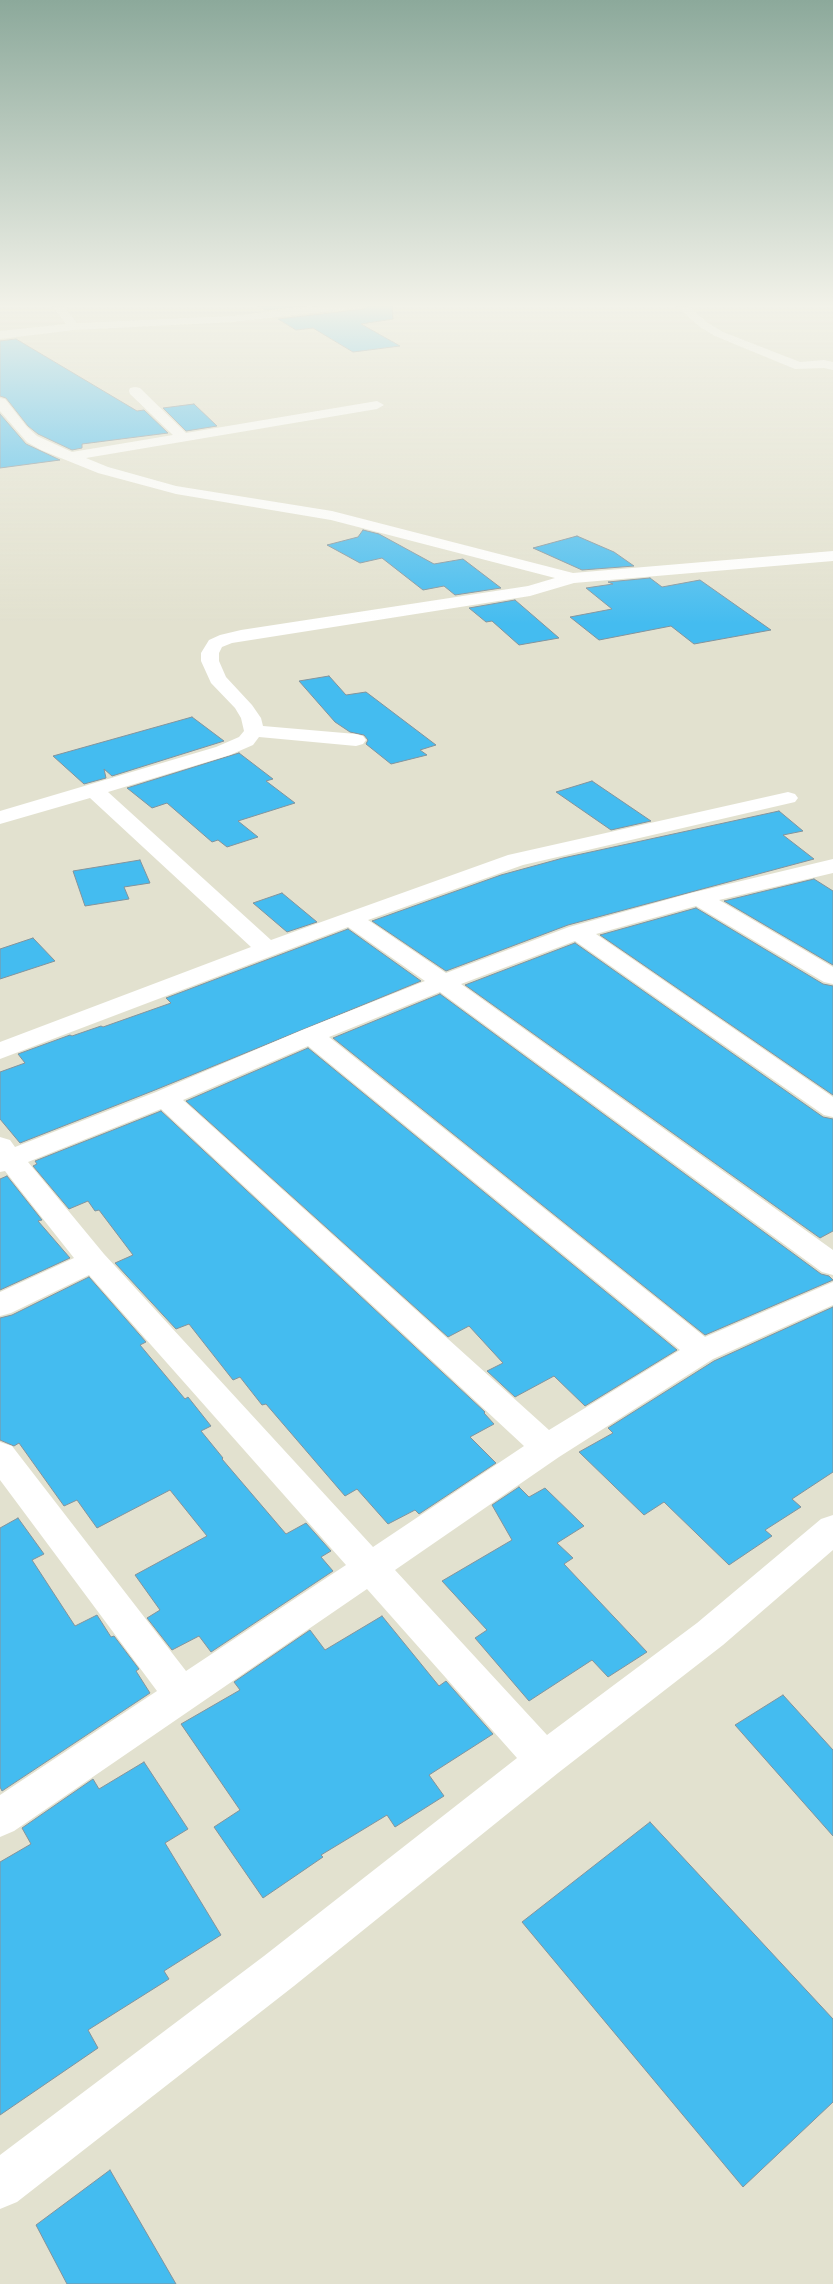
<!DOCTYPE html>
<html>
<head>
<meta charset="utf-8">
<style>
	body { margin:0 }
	canvas { display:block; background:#e2e1cf }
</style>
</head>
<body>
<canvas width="833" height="2284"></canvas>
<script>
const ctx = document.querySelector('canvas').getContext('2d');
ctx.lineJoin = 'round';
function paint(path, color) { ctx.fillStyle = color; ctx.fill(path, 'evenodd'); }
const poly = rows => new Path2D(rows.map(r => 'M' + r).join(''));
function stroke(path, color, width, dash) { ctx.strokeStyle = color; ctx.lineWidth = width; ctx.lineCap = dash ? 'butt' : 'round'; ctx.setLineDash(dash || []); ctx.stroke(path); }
const building = poly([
	[254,304,323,304,265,310,254,304],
	[372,304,392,304,393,319,361,324,400,346,353,352,313,328,296,330,278,319,364,309,372,304],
	[16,339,137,411,144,410,168,433,82,444,82,448,72,450,38,434,28,426,6,398,0,396,0,341,16,339],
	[194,404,217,426,186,431,163,408,194,404],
	[0,414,26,444,60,460,0,468,0,414],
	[363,530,379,534,434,564,463,559,501,588,455,595,444,586,423,590,382,558,360,563,327,545,358,537,363,530],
	[577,536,614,552,634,566,582,570,533,548,577,536],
	[650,578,662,587,700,580,771,630,694,644,671,626,599,640,570,617,612,609,586,588,613,584,608,582,650,578],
	[515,600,559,638,519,645,492,621,486,622,469,608,515,600],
	[329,676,346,695,366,692,436,745,420,750,427,755,391,764,366,744,368,740,364,735,350,732,335,722,299,681,329,676],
	[192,717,224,741,112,776,104,769,106,778,84,784,53,756,192,717],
	[239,753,273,779,266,781,295,803,238,821,258,837,227,847,218,840,212,842,167,803,152,808,127,788,239,753],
	[592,781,651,821,611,830,556,792,592,781],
	[779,811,803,831,783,835,814,859,568,925,446,971,372,921,501,875,563,858,779,811],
	[140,860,150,883,124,887,129,899,85,906,73,871,140,860],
	[814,879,833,891,833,965,724,901,814,879],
	[282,893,317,922,287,932,253,903,282,893],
	[696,908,823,984,833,986,833,1095,600,935,696,908],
	[348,929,421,981,155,1090,20,1143,0,1119,0,1072,25,1063,18,1054,70,1035,72,1036,101,1026,103,1027,171,1003,166,998,348,929],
	[33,938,55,961,0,979,0,949,33,938],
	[575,943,823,1117,833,1119,833,1231,820,1238,465,985,575,943],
	[440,994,821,1274,829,1276,833,1280,705,1335,333,1038,440,994],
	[308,1048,677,1350,585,1406,554,1376,515,1397,487,1371,503,1363,469,1326,448,1337,186,1101,308,1048],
	[161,1111,485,1412,484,1413,494,1424,470,1437,496,1463,419,1514,415,1510,388,1524,357,1489,345,1496,266,1404,262,1405,240,1377,233,1380,189,1324,176,1329,115,1263,133,1255,99,1210,95,1211,88,1201,69,1209,33,1166,37,1164,35,1161,161,1111],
	[7,1176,42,1220,38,1221,70,1258,0,1290,0,1179,7,1176],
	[89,1277,146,1342,140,1345,185,1399,188,1397,211,1426,201,1431,223,1458,222,1459,286,1534,306,1523,331,1551,321,1557,333,1571,211,1652,199,1636,172,1650,147,1618,160,1610,135,1575,207,1536,170,1490,97,1528,77,1500,64,1506,19,1443,14,1446,0,1440,0,1318,12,1315,89,1277],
	[833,1307,833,1472,792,1499,801,1507,765,1530,772,1536,729,1565,664,1502,644,1515,579,1452,613,1433,608,1428,714,1361,833,1307],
	[519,1487,529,1497,545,1488,584,1526,557,1543,573,1558,564,1564,647,1652,608,1677,592,1660,529,1701,475,1638,487,1630,442,1581,512,1540,492,1505,519,1487],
	[18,1518,44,1554,32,1560,75,1626,97,1615,111,1637,114,1636,139,1669,136,1671,150,1693,2,1791,0,1787,0,1528,18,1518],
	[382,1616,439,1686,446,1681,493,1734,429,1775,444,1796,395,1827,387,1815,321,1855,323,1857,263,1898,214,1827,240,1810,181,1724,240,1690,234,1682,310,1630,325,1650,382,1616],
	[783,1695,833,1750,833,1836,735,1725,783,1695],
	[144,1762,188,1829,165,1843,221,1935,164,1971,169,1979,88,2030,98,2048,0,2115,0,1862,31,1844,22,1828,93,1779,99,1789,144,1762],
	[650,1822,833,2019,833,2102,743,2187,522,1922,650,1822],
	[110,2170,176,2284,67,2284,36,2225,110,2170]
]);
paint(building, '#44bcf0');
stroke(building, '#83949d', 1);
paint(poly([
	[51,304,62,304,77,323,233,316,337,304,370,304,364,307,233,322,74,330,0,339,0,331,66,324,51,304],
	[674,304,686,304,708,323,723,332,800,362,824,360,833,362,833,370,824,368,795,369,715,336,700,327,674,304],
	[135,387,140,388,186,433,377,401,384,405,377,409,86,458,108,467,176,486,332,511,573,573,833,551,833,561,574,583,530,596,232,643,222,647,219,653,219,661,226,677,252,705,261,718,263,726,356,734,363,736,366,740,363,744,356,746,259,737,253,745,230,755,108,792,271,940,508,855,788,792,795,794,798,798,795,802,523,865,368,920,446,973,569,927,691,893,833,859,833,873,719,900,833,967,833,984,824,982,696,906,596,934,833,1097,833,1117,824,1115,575,941,461,984,833,1250,833,1275,822,1272,440,992,329,1037,705,1337,833,1282,833,1305,713,1359,559,1457,395,1570,547,1735,697,1623,821,1519,833,1515,833,1550,723,1645,558,1773,294,1986,17,2202,0,2209,0,2155,264,1956,517,1758,367,1589,14,1831,0,1837,0,1795,157,1691,0,1480,0,1442,12,1446,186,1671,346,1565,89,1275,11,1313,0,1316,0,1292,74,1258,5,1171,0,1172,0,1137,10,1140,15,1147,156,1092,302,1030,425,981,348,927,0,1059,0,1042,251,947,90,798,0,824,0,811,216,747,239,737,244,731,241,718,235,708,211,683,201,661,201,653,209,640,220,635,241,630,528,586,555,578,331,520,176,494,98,473,41,450,27,442,0,411,0,398,5,399,27,427,37,436,72,452,173,435,130,394,129,391,130,388,135,387],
	[308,1046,680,1350,549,1430,183,1100,308,1046],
	[161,1109,524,1446,373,1547,104,1254,28,1162,161,1109]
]), '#fff');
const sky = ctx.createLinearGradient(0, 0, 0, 624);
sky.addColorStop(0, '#8ca99b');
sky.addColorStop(0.49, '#f2f2e9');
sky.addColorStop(1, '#f2f2e900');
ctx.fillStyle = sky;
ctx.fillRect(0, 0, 833, 624);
</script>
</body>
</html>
